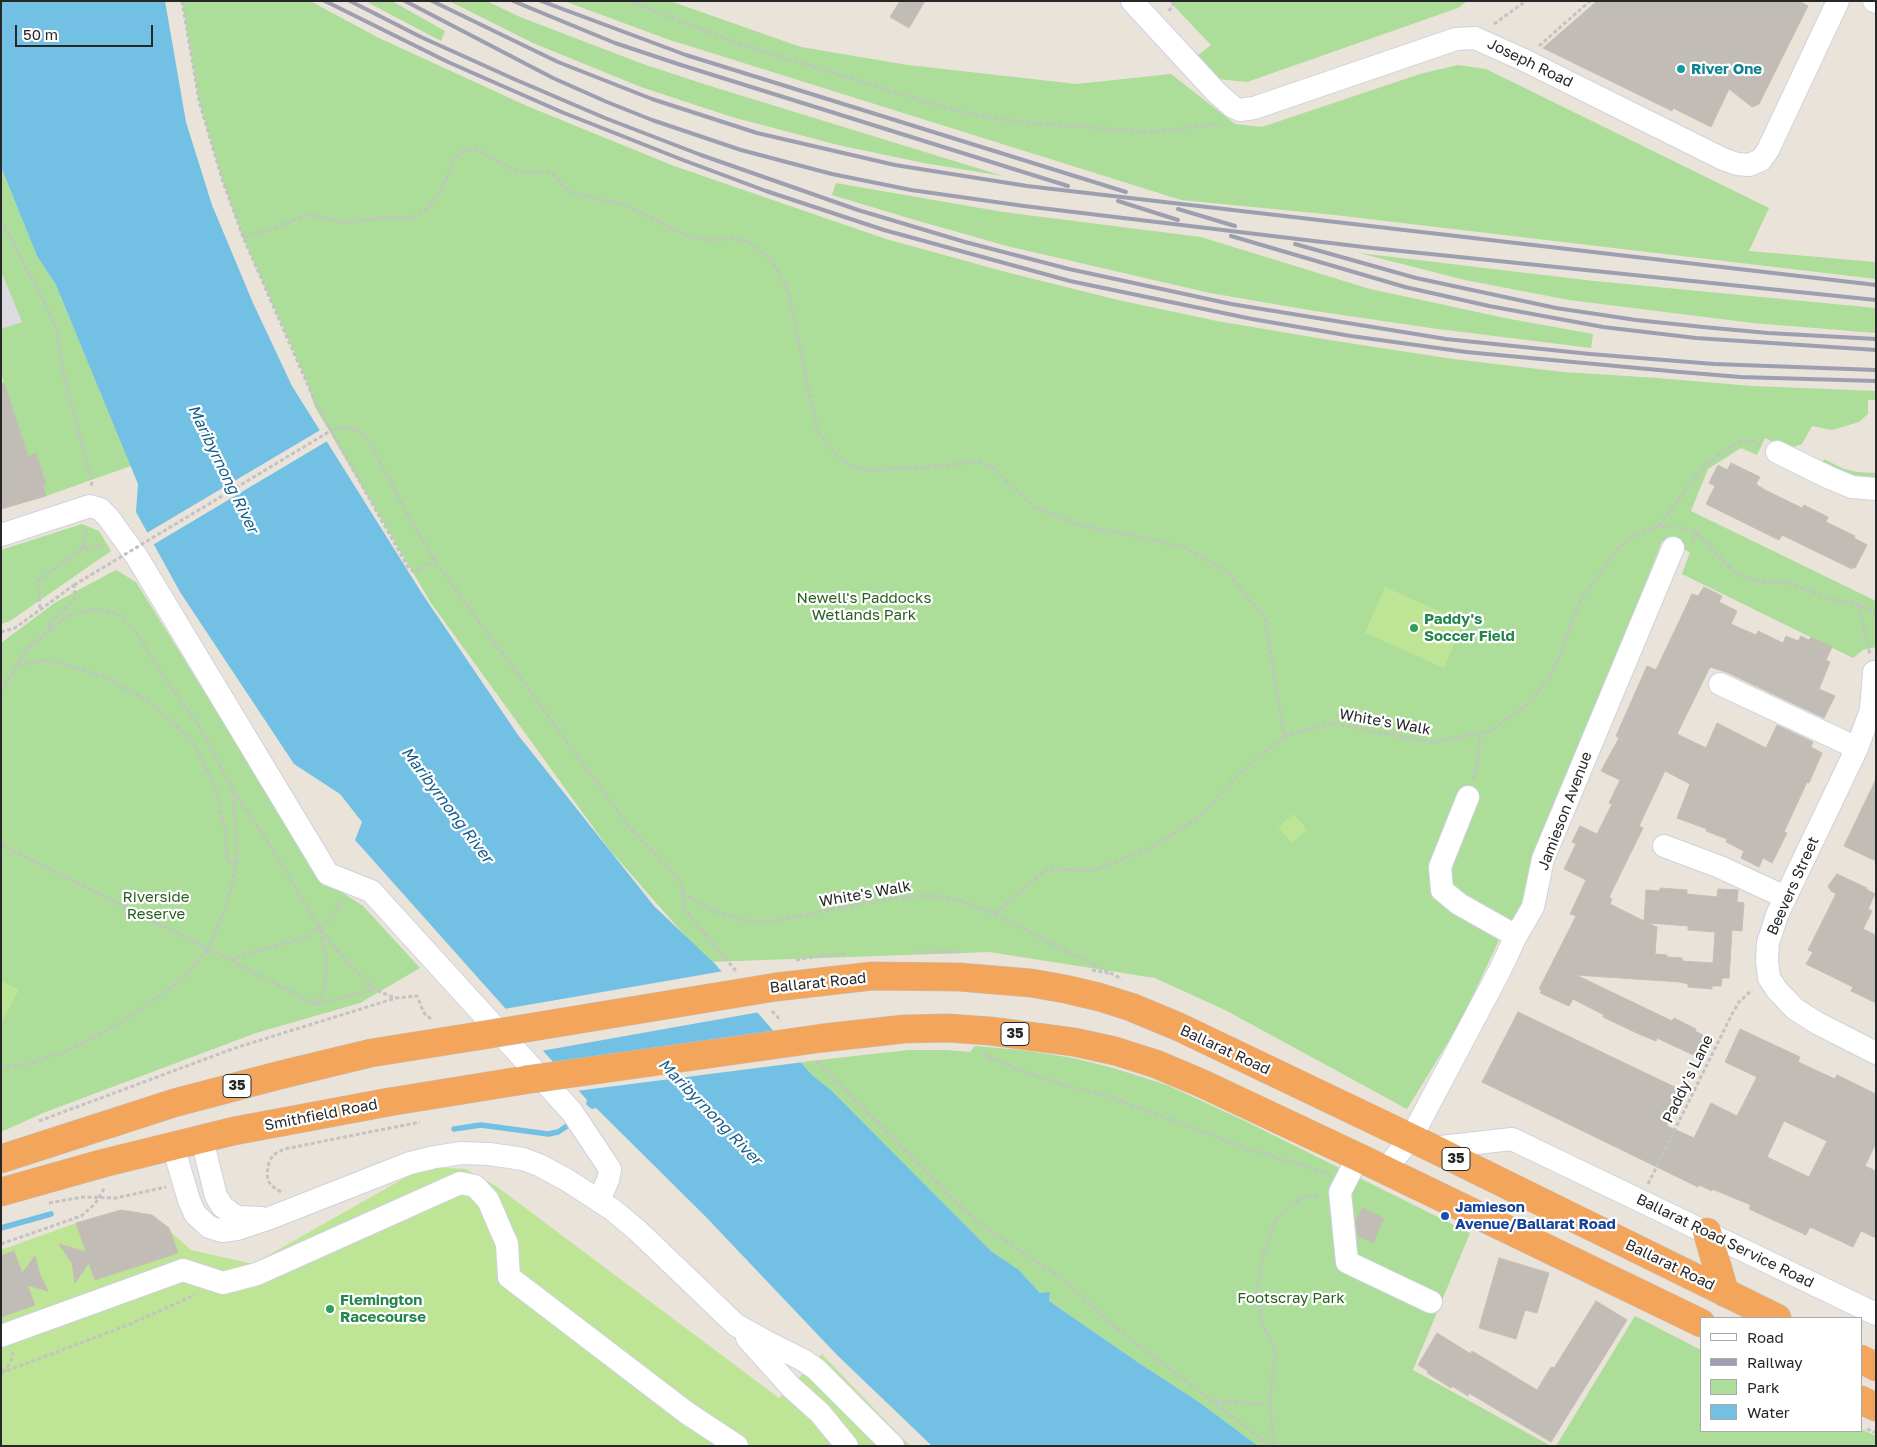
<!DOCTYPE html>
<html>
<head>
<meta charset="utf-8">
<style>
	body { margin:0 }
	#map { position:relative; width:1877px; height:1447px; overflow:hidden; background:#e9e3da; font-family:"Golos Text",sans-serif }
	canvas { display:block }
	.frame { position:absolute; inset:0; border:2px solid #272727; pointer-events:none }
	.legend { position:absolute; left:1700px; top:1317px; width:162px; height:115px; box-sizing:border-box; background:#fff; border:1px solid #a9a9a9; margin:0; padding:6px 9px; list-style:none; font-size:15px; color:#272727 }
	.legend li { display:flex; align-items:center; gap:10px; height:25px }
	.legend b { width:25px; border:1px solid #a9a9a9 }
	.scale { position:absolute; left:15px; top:25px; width:138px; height:22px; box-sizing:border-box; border:2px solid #272727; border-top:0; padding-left:6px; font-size:15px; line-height:18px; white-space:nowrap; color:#272727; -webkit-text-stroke:4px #fff; paint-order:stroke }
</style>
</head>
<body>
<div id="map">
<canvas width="1877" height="1447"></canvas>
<div class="frame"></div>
<ul class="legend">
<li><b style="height:6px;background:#fff"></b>Road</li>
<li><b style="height:6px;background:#9d9fb1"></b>Railway</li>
<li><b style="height:14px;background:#acdd99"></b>Park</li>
<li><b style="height:14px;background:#72c1e5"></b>Water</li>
</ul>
<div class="scale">50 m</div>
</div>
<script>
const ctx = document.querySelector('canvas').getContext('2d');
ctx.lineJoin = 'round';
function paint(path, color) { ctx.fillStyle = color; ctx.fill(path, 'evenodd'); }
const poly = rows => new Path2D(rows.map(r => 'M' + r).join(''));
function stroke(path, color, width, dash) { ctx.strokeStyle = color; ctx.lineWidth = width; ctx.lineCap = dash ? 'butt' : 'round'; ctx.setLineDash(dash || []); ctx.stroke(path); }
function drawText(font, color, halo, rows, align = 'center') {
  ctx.font = font + ' "Golos Text",sans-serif'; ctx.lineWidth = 4.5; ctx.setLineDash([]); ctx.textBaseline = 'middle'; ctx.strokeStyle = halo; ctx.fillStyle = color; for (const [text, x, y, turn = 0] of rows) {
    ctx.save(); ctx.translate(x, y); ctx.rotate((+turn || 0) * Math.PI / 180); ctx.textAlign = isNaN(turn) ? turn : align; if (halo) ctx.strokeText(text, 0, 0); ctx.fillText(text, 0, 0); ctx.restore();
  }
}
paint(poly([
	[1,271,23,322,1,329]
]), '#dddae2');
paint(poly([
	[182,1,310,1,379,38,527,106,674,166,886,239,1002,271,1118,300,1217,321,1329,340,1453,359,1563,372,1657,378,1752,386,1876,391,1876,400,1868,400,1868,414,1859,422,1832,430,1812,426,1802,444,1787,449,1765,438,1757,455,1741,448,1708,469,1691,511,1876,601,1876,647,1863,650,1853,658,1682,574,1690,552,1662,541,1522,907,1500,938,1461,1021,1407,1109,1227,1011,1155,978,989,952,708,962,609,849,431,603,315,407,306,379,243,237,222,179,199,101],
	[365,1,392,1,445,31,441,41],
	[449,1,487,1,520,17,643,64,707,85,1003,176,924,163,838,145,732,117,641,87,533,43],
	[564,1,670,1,801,47,908,65,1076,84,1171,74,1235,124,1262,127,1420,74,1458,65,1486,69,1769,208,1749,251,1876,262,1876,279,1335,215,1181,200,667,39],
	[1169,1,1467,1,1458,8,1247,82,1218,79,1197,56,1211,45],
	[1,167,37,256,56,285,131,466,46,496,43,485,46,483,36,454,28,456,1,374,1,329,22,322,1,271],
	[836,183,1003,212,1201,237,1370,289,1505,318,1593,334,1591,348,1438,329,1315,311,1210,293,1007,246,915,220,832,195],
	[1359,253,1594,281,1876,308,1876,333,1753,323,1569,300,1465,280],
	[1824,459,1844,469,1857,472,1876,473,1876,481,1854,480,1821,466],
	[82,524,99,531,111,551,10,621,1,624,1,550],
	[116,570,136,582,321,879,363,906,420,968,360,1003,256,1033,43,1113,1,1132,1,643,56,602],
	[975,1046,1021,1050,1073,1058,1113,1068,1167,1085,1245,1121,1470,1233,1413,1370,1551,1446,1258,1446,1199,1402,1142,1365,1049,1301,1050,1293,1040,1293,1019,1270,991,1251,831,1090,812,1075,801,1062,909,1050,946,1050,970,1052],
	[1635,1316,1701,1350,1701,1431,1861,1431,1861,1429,1876,1436,1876,1446,1556,1446]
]), '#acdd99');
paint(poly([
	[1385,587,1464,622,1444,668,1365,633],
	[1294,814,1307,830,1291,843,1278,827],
	[1,981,19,990,1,1023],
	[424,1167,465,1169,496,1186,779,1398,822,1354,902,1438,911,1446,1,1446,1,1250,76,1223,152,1215,191,1250,253,1264]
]), '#bee495');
paint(poly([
	[1,1,165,1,186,122,212,205,253,303,292,386,423,595,518,735,654,906,716,965,812,1075,831,1090,991,1251,1019,1270,1040,1293,1050,1292,1049,1301,1142,1365,1199,1402,1258,1446,932,1446,837,1355,705,1216,596,1108,592,1109,589,1107,586,1104,587,1100,355,840,362,822,340,794,294,764,180,592,136,512,138,484,56,285,37,256,1,167]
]), '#72c1e5');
paint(poly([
	[322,429,329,440,151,546,145,534],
	[724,971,760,1012,541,1051,504,1009],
	[778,1033,804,1062,576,1091,553,1065]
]), '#e9e3da');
stroke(poly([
	[454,1129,481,1125,548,1134,558,1132,567,1126],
	[1,1228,51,1214]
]), '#72c1e5', 5.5);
const building = poly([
	[900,1,925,1,909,28,890,17,900,1],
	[1597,1,1799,1,1808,6,1759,104,1752,107,1729,89,1711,127,1673,108,1672,111,1543,48,1597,1],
	[1,383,4,383,28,456,36,453,46,484,43,485,46,496,1,509,1,383],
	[1731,463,1760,477,1756,484,1765,490,1802,508,1804,505,1828,517,1826,522,1855,536,1854,538,1867,545,1855,568,1853,567,1852,569,1782,535,1779,540,1706,504,1715,486,1709,483,1718,465,1727,470,1731,463],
	[1704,587,1722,596,1719,602,1737,611,1731,624,1756,635,1758,631,1783,643,1786,636,1798,641,1801,636,1809,640,1811,637,1832,647,1826,660,1830,662,1819,689,1835,696,1824,718,1726,672,1710,667,1677,734,1706,748,1717,723,1766,748,1777,725,1813,742,1811,747,1822,753,1809,783,1807,782,1784,832,1787,833,1772,863,1763,858,1759,867,1741,858,1744,851,1726,842,1727,839,1706,831,1707,829,1677,818,1690,784,1665,771,1639,826,1643,828,1609,897,1612,899,1610,904,1644,921,1646,890,1660,891,1660,888,1687,890,1687,894,1717,897,1718,889,1738,890,1737,902,1744,903,1742,931,1732,930,1729,978,1722,978,1721,986,1712,986,1712,989,1688,987,1688,984,1680,982,1576,975,1672,1021,1674,1018,1696,1029,1695,1031,1703,1035,1701,1040,1712,1045,1704,1060,1657,1038,1656,1041,1641,1035,1603,1017,1604,1015,1573,999,1569,1006,1540,993,1542,990,1539,989,1576,916,1570,914,1586,880,1564,869,1576,844,1572,842,1580,826,1597,834,1612,804,1609,803,1620,780,1601,771,1619,738,1616,736,1647,666,1656,670,1692,594,1698,596,1704,587],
	[1648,923,1688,926,1688,930,1715,932,1713,963,1682,961,1682,958,1667,957,1667,955,1655,954,1657,927,1648,923],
	[1876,779,1876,861,1844,846,1876,779],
	[1837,874,1867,888,1866,889,1875,894,1868,909,1872,911,1863,929,1876,935,1876,1003,1851,991,1853,987,1806,964,1813,952,1808,950,1836,894,1831,891,1828,886,1837,874],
	[1518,1012,1683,1091,1667,1126,1694,1138,1711,1103,1737,1116,1757,1077,1725,1062,1740,1029,1800,1057,1798,1062,1835,1079,1837,1075,1876,1094,1876,1143,1865,1166,1876,1171,1876,1238,1861,1231,1853,1247,1810,1227,1806,1235,1749,1209,1751,1205,1712,1189,1712,1191,1699,1185,1698,1187,1482,1082,1518,1012],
	[1784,1121,1827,1141,1809,1177,1767,1157,1784,1121],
	[1362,1208,1384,1218,1373,1243,1358,1236,1356,1222,1362,1208],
	[121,1210,152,1215,169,1228,178,1253,95,1280,89,1263,75,1283,72,1263,59,1244,86,1252,76,1223,121,1210],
	[14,1251,22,1273,35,1256,40,1275,48,1291,27,1285,35,1305,1,1317,1,1256,14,1251],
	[1499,1258,1549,1273,1537,1313,1525,1310,1516,1339,1479,1328,1499,1258],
	[1596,1301,1627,1320,1551,1442,1469,1393,1468,1396,1452,1386,1451,1388,1427,1373,1428,1371,1418,1365,1437,1333,1471,1354,1472,1351,1537,1390,1551,1367,1554,1368,1596,1301]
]);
paint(building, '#c1bdb6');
stroke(building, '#c4bfb4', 1);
const minor = poly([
	[1132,1,1216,92,1233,107,1240,110,1254,108,1456,39,1475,38,1524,60,1723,159,1737,164,1749,165,1761,160,1768,150,1838,1],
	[1874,1,1876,2],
	[1777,452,1828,477,1852,487,1876,489],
	[1,535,90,506,100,509,108,517,137,557,328,874,371,891,572,1112,610,1169,608,1180,599,1200],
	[1874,672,1871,710,1857,748,1777,915,1768,943,1767,961,1769,978,1777,990,1795,1009,1817,1023,1876,1053],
	[1720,684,1857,748],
	[1468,797,1440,867,1442,890,1459,904,1516,936],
	[1664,846,1720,867,1785,897],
	[202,1139,216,1196,222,1206,232,1214,239,1217,261,1218],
	[173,1146,189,1200,195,1214,209,1227,222,1231,237,1229,270,1218,410,1163,435,1157,462,1153,489,1154,523,1159,539,1165,567,1180,613,1210,638,1231,736,1325,765,1341,803,1360,816,1369,893,1446],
	[1432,1148,1512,1139,1876,1314],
	[1358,1157,1340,1192,1347,1262,1431,1302],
	[1385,1170,1411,1138,1500,970,1516,936,1533,907,1543,859,1673,548],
	[1,1336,183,1270,223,1283,257,1274,460,1183,475,1186,488,1200,507,1244,509,1277,687,1413,737,1446],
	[747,1338,791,1387,820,1413,847,1446]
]);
const highway = poly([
	[776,987,872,976,959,977,1031,983,1065,989,1099,997,1131,1007,1179,1027,1432,1148,1777,1318],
	[823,1038,904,1029,948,1028,990,1031,1074,1042,1115,1051,1156,1064,1201,1083,1358,1157,1701,1323],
	[1,1159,174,1103,280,1075,371,1053,478,1036],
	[1,1192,104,1163,234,1131,389,1102,525,1080],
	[1707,1232,1725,1293],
	[1861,1359,1876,1367],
	[1861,1400,1876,1407]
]);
stroke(minor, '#cfd1e0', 24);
stroke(highway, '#c3c3c3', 29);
stroke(poly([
	[182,1,199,101,222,179,243,237,317,406,408,567,414,572,435,561],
	[629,1,740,44,943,107,982,116,1021,122,1149,132,1212,125,1220,122],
	[1169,11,1175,1],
	[1494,24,1526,1],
	[1539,46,1590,1],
	[1,220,48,309,57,332,64,377,92,482,91,487],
	[243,237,275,228,308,214,345,223,386,217,403,219,415,216,429,208,441,190,454,159,466,149,475,149,484,153,496,161,518,171,529,173,549,172,555,175,565,188,575,194,622,204,656,220,684,235,704,240,735,239,747,241,772,261,785,283,789,295,817,429,827,444,842,460,858,468,868,470,913,468,979,462,992,467,1034,507,1083,526,1136,536,1186,548,1227,572,1265,618,1284,736],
	[337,427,359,430,369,441,411,521,435,561,630,828,678,878,682,888,684,909,736,971],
	[1659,526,1704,466,1728,448,1741,441,1753,441,1760,445],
	[1678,527,1697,532,1731,569,1743,577,1763,582,1790,583,1833,600,1859,604,1876,614],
	[1692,543,1697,532],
	[83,548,86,528],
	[1859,605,1870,655],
	[40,608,38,580,83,548,104,546],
	[52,628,71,614,95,610,118,613,137,634,165,678,200,727,233,791,237,852,236,864],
	[1,632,15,628,74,585],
	[19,665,49,660,105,677,148,701,192,740,215,786,226,833,227,861,236,864,232,885,223,914,209,949,316,1005,374,989],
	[1,692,27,649,52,628,48,624,75,599,74,585],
	[1473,779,1478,761,1480,733],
	[234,792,273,850,320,929,326,958,325,988,316,1005],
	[1,845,209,949,180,981,130,1017,70,1050,25,1065,1,1068],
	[682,893,714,911,743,920,770,922,882,900,915,896,937,896,965,902,994,914,1047,869,1094,870,1147,850,1202,815,1240,773,1284,736,1333,723,1380,733,1434,742,1490,731,1529,703,1550,677,1561,653,1579,603,1617,549,1634,535,1659,526,1671,527],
	[994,914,1122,979],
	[320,929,346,961,374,989,395,998],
	[916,952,959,952],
	[230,959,306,937,332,918,342,899],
	[796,960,826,955,847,954],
	[1092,970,1113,974],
	[772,1011,781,1021],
	[983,1054,1014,1068,1068,1086,1108,1096,1246,1148,1329,1174],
	[817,1061,957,1203,975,1219,992,1232,1060,1277,1115,1327,1271,1446],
	[39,1121,235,1048,396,998,417,996,424,1013,432,1020],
	[1648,1184,1732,1014,1739,1002,1752,990],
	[281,1192,272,1186,268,1181,267,1173,269,1162,273,1155,284,1149,420,1122],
	[49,1203,83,1197,116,1198,166,1187],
	[1,1244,81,1216,95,1204,105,1187],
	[3,1372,11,1362,13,1352],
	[1,1373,128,1325,195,1295],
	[1215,1401,1270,1404],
	[1867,1429,1876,1433],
	[1274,1446,1270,1404,1272,1377,1276,1352,1262,1322,1257,1292,1262,1259,1276,1218,1301,1198,1321,1195]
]), '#c3c3c3', 3, [4, 2.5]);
stroke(minor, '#fff', 22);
stroke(highway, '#f3a55b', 28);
stroke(poly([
	[325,1,448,62,507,88,564,113,683,160,766,191,884,230,1070,281,1252,319,1351,336,1466,352,1680,372,1740,377,1876,381],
	[350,1,421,37,514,79,605,118,701,155,858,210,965,242,1069,269,1231,304,1446,339,1590,354,1714,364,1876,370],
	[405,1,553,78,607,102,652,120,741,150,832,174,911,190,1024,206,1372,248,1876,300],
	[432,1,558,62,652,99,757,133,895,165,1027,186,1876,285],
	[513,1,615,43,681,65,1068,186],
	[541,1,686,55,1126,192],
	[1118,201,1178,220],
	[1178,209,1235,226],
	[1231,236,1405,287,1489,306,1554,318,1603,327,1696,338,1876,350],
	[1295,244,1416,278,1556,308,1636,320,1703,327,1768,333,1876,339]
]), '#9d9fb1', 4);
const highwayBridge = poly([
	[478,1036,776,987],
	[525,1080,823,1038]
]);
stroke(highwayBridge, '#c3c3c3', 29, []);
stroke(poly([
	[74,585,337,427]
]), '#c3c3c3', 3, [4, 2.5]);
stroke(highwayBridge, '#f3a55b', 28);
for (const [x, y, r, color] of [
	[1681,69,5,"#0f9aa8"],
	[1414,628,5,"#2e9e5b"],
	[1445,1216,5,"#1a4fb4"],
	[330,1309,5,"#2e9e5b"]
]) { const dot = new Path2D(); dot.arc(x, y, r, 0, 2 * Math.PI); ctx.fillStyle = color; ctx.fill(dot); stroke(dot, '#fff', 2); }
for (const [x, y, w] of [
	[1015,1034,28],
	[237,1086,28],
	[1456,1159,28]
]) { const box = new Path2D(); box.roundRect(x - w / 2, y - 11.5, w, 23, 4); ctx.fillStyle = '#fff'; ctx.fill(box); stroke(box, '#272727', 1); }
drawText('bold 14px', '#272727', null, [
	["35",1015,1034],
	["35",237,1086],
	["35",1456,1159]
]);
drawText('15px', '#272727', '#fff', [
	["Joseph Road",1530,63,26],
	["White's Walk",1385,722,10],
	["Jamieson Avenue",1565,811,-69],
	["Beevers Street",1793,886,-66],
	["White's Walk",865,894,-10],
	["Ballarat Road",818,983,-6],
	["Ballarat Road",1225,1050,25],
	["Paddy's Lane",1688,1079,-64],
	["Smithfield Road",321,1115,-11],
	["Ballarat Road Service Road",1725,1241,26],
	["Ballarat Road",1670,1265,26]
]);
drawText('bold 15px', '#0d838f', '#fff', [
	["River One",1691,69]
], 'left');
drawText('15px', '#285e1e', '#fff', [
	["Newell's Paddocks",864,598],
	["Wetlands Park",864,615],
	["Riverside",156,897],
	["Reserve",156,914],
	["Footscray Park",1291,1298]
]);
drawText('bold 15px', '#27864d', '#fff', [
	["Paddy's",1424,619],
	["Soccer Field",1424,636],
	["Flemington",340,1300],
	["Racecourse",340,1317]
], 'left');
drawText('bold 15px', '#164399', '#fff', [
	["Jamieson",1455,1207],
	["Avenue/Ballarat Road",1455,1224]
], 'left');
drawText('italic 16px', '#165e8d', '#fff', [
	["Maribyrnong River",223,469,64],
	["Maribyrnong River",447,805,53],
	["Maribyrnong River",710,1112,46]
]);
</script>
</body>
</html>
